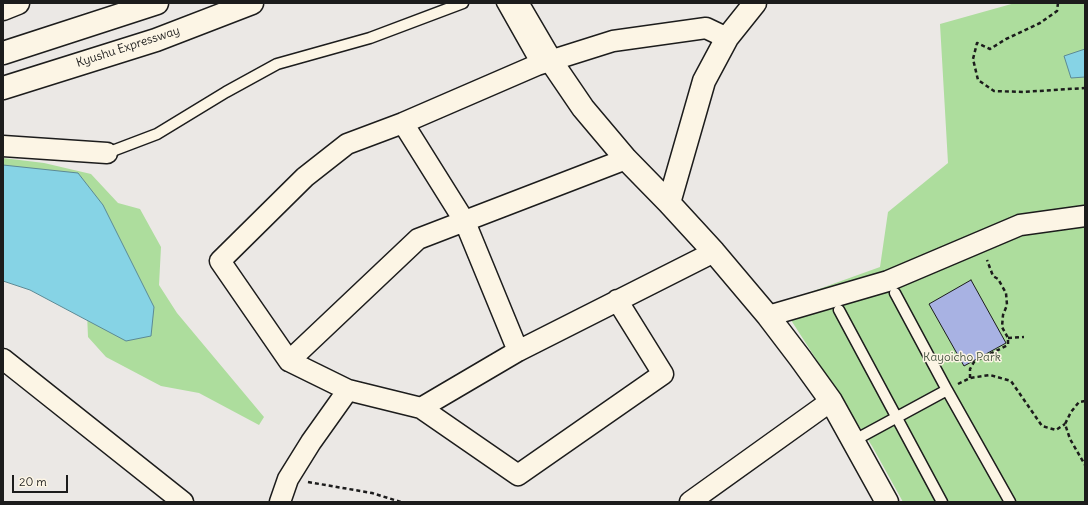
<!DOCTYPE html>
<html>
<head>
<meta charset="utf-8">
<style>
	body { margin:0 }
	#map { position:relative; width:1088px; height:505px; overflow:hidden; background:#ebe8e5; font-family:Delius,sans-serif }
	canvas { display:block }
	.frame { position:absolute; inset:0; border:4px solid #1c1c1c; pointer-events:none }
	.scale { position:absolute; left:12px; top:475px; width:56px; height:18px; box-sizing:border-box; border:2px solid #1c1c1c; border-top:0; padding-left:5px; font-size:12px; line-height:14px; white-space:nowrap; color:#1c1c1c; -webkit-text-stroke:3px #fcf5e5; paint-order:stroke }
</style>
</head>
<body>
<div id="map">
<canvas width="1088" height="505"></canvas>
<div class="frame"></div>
<div class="scale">20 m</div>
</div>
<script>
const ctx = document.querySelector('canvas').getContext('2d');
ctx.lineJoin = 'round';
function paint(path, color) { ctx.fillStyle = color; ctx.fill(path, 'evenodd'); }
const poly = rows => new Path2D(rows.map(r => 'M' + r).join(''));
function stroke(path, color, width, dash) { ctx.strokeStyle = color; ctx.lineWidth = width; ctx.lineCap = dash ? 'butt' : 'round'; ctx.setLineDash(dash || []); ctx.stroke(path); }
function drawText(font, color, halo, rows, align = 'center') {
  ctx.font = font + ' Delius,sans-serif'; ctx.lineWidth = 3; ctx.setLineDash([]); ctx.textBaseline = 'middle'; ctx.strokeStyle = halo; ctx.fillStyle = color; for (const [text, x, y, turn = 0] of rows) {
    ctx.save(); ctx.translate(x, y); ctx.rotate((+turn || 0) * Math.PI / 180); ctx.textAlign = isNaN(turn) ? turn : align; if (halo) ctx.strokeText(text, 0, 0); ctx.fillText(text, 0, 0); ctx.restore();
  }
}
paint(poly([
	[1015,3,1085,3,1085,502,903,502,872,446,780,303,880,267,888,212,948,163,940,24],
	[3,158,44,163,91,174,118,203,140,209,161,247,159,285,177,313,264,417,259,425,199,393,161,386,106,357,88,337,85,266,3,195]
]), '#addd9d');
const water = poly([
	[1085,49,1085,77,1071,78,1064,56,1085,49],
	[3,165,78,173,103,205,154,307,151,336,126,341,30,290,3,281,3,165]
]);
paint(water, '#86d3e5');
stroke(water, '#5c8a95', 1);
const building = poly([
	[971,280,1006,343,964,366,929,304,971,280]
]);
paint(building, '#a8b2e3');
stroke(building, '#1c1c1c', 1);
const lane = poly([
	[502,3,537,65],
	[107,153,157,134,226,92,277,64,370,38,463,3],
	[895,293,947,390],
	[839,310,942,502],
	[853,441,947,390,1010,502]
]);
const street = poly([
	[403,123,465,222,518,351],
	[3,146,107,153],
	[617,300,663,374,518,475,421,408,348,390,289,361,220,261,305,177,347,144,403,123,537,65,613,41,706,28,727,38],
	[768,316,888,281,1020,225,1085,216],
	[3,359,183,502],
	[289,361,418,239,626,159],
	[421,408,518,351,714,252],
	[280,502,288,479,311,442,348,390],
	[690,502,831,401]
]);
const secondary = poly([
	[517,3,551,61,583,108,626,159,669,203,714,252,768,316,800,358,831,401,887,502],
	[3,9,18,3],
	[669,203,704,81,727,38,755,3]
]);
const highway = poly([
	[3,53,157,3],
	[3,88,156,40,252,3]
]);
stroke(lane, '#1c1c1c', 13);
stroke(street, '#1c1c1c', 23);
stroke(secondary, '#1c1c1c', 25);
stroke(highway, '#1c1c1c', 25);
stroke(poly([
	[1058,3,1057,11,1040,23,1006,39,990,49,977,43,973,59,978,80,994,91,1023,92,1085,88],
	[1008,338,1024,337],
	[970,378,970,369,974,362,1008,345,1008,338,1002,327,1003,315,1007,305,1006,293,998,279,993,276,987,260],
	[958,384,970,378,990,375,1011,381,1042,426,1056,430,1065,424],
	[1085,401,1079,402,1071,412,1065,424,1070,439,1085,465],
	[308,482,372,493,401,502]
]), '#1c1c1c', 2.5, [4, 3]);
stroke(lane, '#fcf5e5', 10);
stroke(street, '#fcf5e5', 20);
stroke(secondary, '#fcf5e5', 22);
stroke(highway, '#fcf5e5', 22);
drawText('12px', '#1c1c1c', '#fcf5e5', [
	["Kyushu Expressway",128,47,-18]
]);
drawText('12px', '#485643', '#fcf5e5', [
	["Kayoicho Park",962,358]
]);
</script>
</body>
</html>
